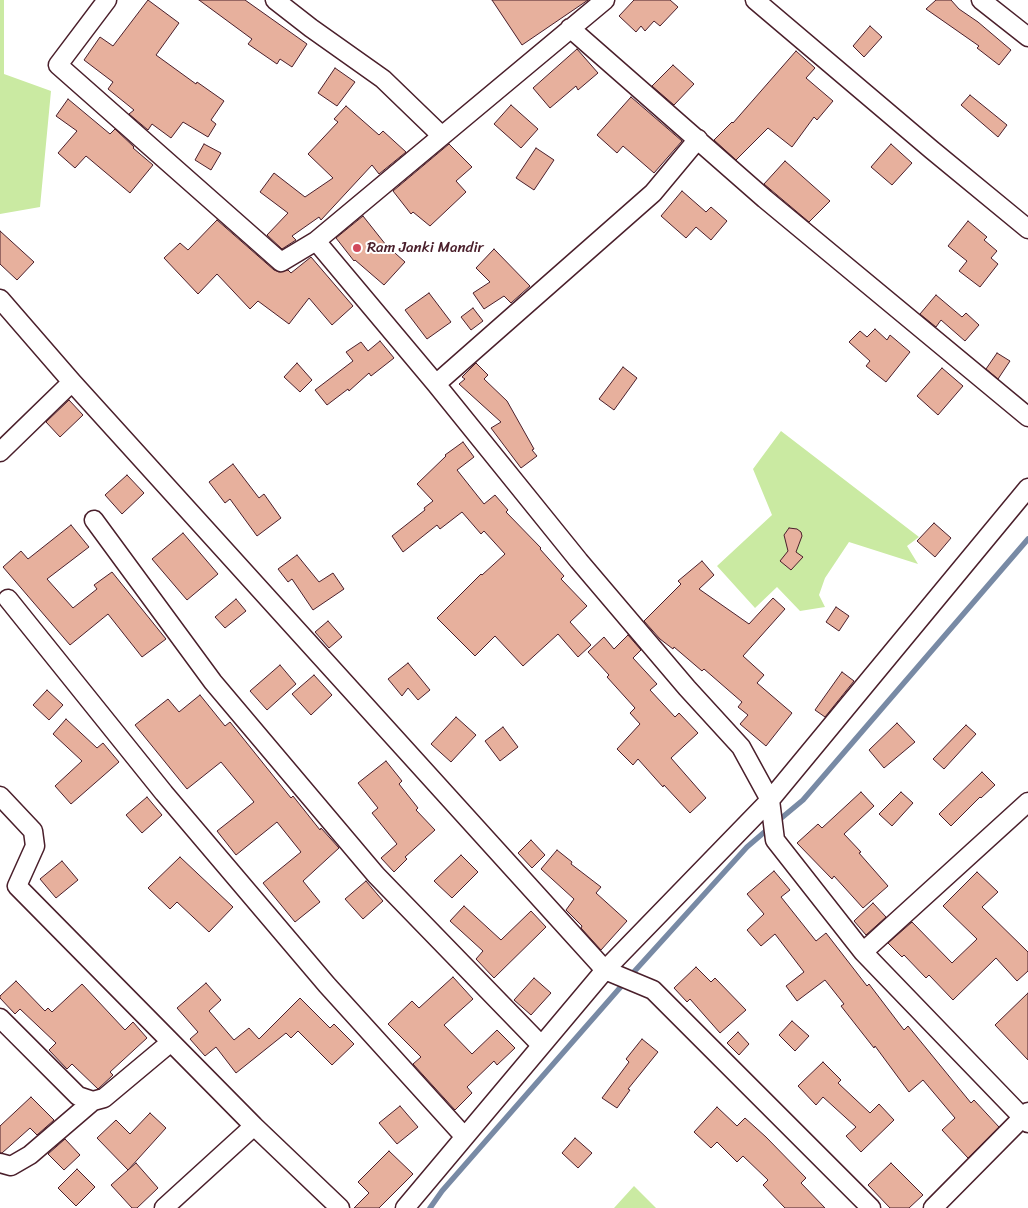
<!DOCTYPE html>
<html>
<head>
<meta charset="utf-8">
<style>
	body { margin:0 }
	canvas { display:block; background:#fff }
</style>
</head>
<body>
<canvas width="1028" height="1208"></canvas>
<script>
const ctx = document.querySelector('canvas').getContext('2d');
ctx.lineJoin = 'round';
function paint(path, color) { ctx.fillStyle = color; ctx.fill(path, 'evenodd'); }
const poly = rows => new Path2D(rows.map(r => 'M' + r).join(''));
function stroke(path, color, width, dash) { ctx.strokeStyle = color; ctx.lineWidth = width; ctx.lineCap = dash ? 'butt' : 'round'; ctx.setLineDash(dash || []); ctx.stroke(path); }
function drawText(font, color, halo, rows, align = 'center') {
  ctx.font = font + ' Sriracha,sans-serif'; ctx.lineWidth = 4; ctx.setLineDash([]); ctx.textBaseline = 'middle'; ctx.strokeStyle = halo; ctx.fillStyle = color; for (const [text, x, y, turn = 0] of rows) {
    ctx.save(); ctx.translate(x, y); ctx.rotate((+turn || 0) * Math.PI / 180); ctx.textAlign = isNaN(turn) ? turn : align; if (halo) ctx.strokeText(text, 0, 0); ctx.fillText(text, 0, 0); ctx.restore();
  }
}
paint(poly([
	[0,0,4,0,4,74,51,91,40,207,0,214],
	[781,431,919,537,907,546,918,564,849,542,825,578,819,595,825,607,800,611,777,587,755,608,717,566,772,515,753,469],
	[634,1186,656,1208,614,1208]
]), '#caeaa2');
stroke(poly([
	[779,820,803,800,1028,539],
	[632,974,747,847,768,829],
	[430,1208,442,1191,625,982]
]), '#788aa5', 5.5);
const building = poly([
	[148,0,179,23,156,55,196,84,197,82,224,101,211,120,216,124,208,137,183,122,171,138,152,124,148,130,129,114,134,110,108,89,113,82,84,60,100,37,113,46,148,0],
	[199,0,245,0,307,44,292,67,280,59,277,64,248,44,252,39,199,0],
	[492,0,588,0,522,45,492,0],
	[634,0,670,0,678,7,660,26,654,21,645,31,641,26,636,32,619,16,634,0],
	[936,0,951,0,959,9,978,22,1011,50,999,65,977,48,979,46,926,9,936,0],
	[870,26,882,37,864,57,853,46,870,26],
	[577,49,598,73,578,90,576,86,550,108,533,88,577,49],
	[796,51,815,68,806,78,833,101,817,120,814,117,792,147,768,128,736,160,714,140,732,122,733,123,796,51],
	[673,65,694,84,674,105,652,86,673,65],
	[335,68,355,82,337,106,318,93,335,68],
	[970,95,1007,125,998,137,961,105,970,95],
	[631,97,682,141,654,173,623,146,617,153,597,135,631,97],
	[68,99,110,134,115,129,134,147,133,148,153,165,130,193,86,156,75,168,58,153,77,131,56,116,68,99],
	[511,105,538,129,521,148,494,124,511,105],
	[346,106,379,135,383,131,406,152,379,174,372,165,321,220,319,217,292,236,296,240,282,249,267,235,288,213,260,192,274,173,305,197,333,178,308,154,338,122,334,119,346,106],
	[204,144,221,153,211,170,195,160,204,144],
	[449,144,472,167,456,181,466,192,430,226,413,212,411,214,393,191,449,144],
	[891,144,912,163,892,185,871,167,891,144],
	[536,148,554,160,534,190,516,178,536,148],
	[785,161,830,201,809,222,764,184,785,161],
	[682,191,706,212,711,207,727,221,711,240,696,227,686,238,661,216,682,191],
	[363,216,386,245,405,262,384,285,355,260,354,261,336,238,363,216],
	[217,220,274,270,279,272,288,270,291,273,311,257,353,306,332,325,309,298,289,324,258,301,250,309,217,274,198,294,164,258,180,243,188,250,217,220],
	[968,221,987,237,984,240,997,251,991,258,998,264,980,287,959,271,967,261,948,246,968,221],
	[0,231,34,262,17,280,0,264,0,231],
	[494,249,530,286,511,303,504,296,484,309,473,293,490,282,476,268,494,249],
	[429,293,451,322,427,339,405,310,429,293],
	[936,295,962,317,966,313,979,325,965,341,941,320,936,327,920,314,936,295],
	[473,308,483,321,471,330,461,317,473,308],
	[875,329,887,340,890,335,910,352,886,382,866,366,870,361,849,342,860,331,867,337,875,329],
	[380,341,394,358,371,376,369,373,349,391,348,389,327,405,315,390,353,361,346,352,361,342,368,351,380,341],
	[997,353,1010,361,998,379,986,369,997,353],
	[297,363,312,380,300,392,284,377,297,363],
	[476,363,488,375,484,379,507,401,534,449,532,450,537,456,521,468,491,428,501,422,459,384,465,379,462,377,476,363],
	[623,367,637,378,614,410,599,399,623,367],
	[942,368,963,386,938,415,917,396,942,368],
	[69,400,83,415,60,437,46,422,69,400],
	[463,442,474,457,457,470,484,504,495,495,508,510,506,512,541,548,540,549,564,576,561,579,587,606,570,622,591,645,578,657,558,634,523,666,495,636,475,656,437,618,481,574,482,575,505,554,484,531,481,534,462,512,440,529,437,525,403,552,392,536,425,510,424,508,433,501,417,484,446,456,445,455,463,442],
	[233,464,259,498,264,494,281,518,257,536,230,499,225,503,209,482,233,464],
	[127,475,144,493,122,514,105,495,127,475],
	[934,523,951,538,935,557,917,541,934,523],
	[71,525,89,547,47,579,73,608,97,589,94,585,112,572,166,639,142,657,108,614,70,645,3,567,21,551,28,559,71,525],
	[789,528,797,529,801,532,802,536,796,552,803,557,791,570,780,561,788,551,784,535,789,528],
	[183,533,218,574,187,600,152,559,183,533],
	[297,555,319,582,333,573,344,589,313,610,292,579,288,582,278,569,297,555],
	[702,561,714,575,699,589,749,624,773,598,785,609,743,656,764,675,757,683,792,713,766,746,740,724,748,715,738,707,742,702,704,669,702,671,674,647,673,649,660,639,644,621,681,584,678,581,702,561],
	[236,599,246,611,225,628,215,617,236,599],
	[836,607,849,616,839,631,826,622,836,607],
	[328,621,342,637,329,648,315,632,328,621],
	[628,635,641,650,633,658,657,684,650,690,675,717,679,713,698,733,671,758,706,798,690,813,664,785,663,787,638,759,633,765,617,749,640,724,630,713,635,708,607,677,609,675,588,652,604,637,614,649,628,635],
	[408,663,430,690,418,700,408,688,402,696,388,679,408,663],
	[280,665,296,684,267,710,250,691,280,665],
	[842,672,854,681,825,717,815,710,842,672],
	[314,675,332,695,311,715,292,694,314,675],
	[47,690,63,705,49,720,33,705,47,690],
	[200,695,225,726,230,722,291,798,293,796,320,830,321,828,339,848,303,881,320,902,295,922,263,883,301,852,277,822,236,855,217,831,254,802,221,762,187,789,135,725,168,699,179,712,200,695],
	[456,717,476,735,451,762,431,744,456,717],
	[66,719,97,748,103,743,119,762,71,804,55,786,82,761,53,734,66,719],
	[897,723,915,742,884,768,869,750,897,723],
	[966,725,976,734,944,769,933,759,966,725],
	[503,727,518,747,500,761,485,741,503,727],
	[386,761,402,781,399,784,418,808,416,810,435,830,405,857,407,859,394,872,381,858,397,844,372,813,378,808,358,783,386,761],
	[982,772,995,785,981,798,980,797,951,826,939,814,982,772],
	[861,792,874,806,844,834,861,852,859,853,888,886,863,908,834,876,832,879,797,843,818,824,822,828,861,792],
	[901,792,913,803,892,826,879,814,901,792],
	[147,797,162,815,142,833,126,815,147,797],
	[531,840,545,855,532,868,518,853,531,840],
	[557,850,572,862,571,864,601,887,596,893,627,921,601,950,581,928,582,926,566,910,574,899,541,869,557,850],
	[461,855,478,872,452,898,434,881,461,855],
	[180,857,233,907,209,932,177,902,170,909,148,888,180,857],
	[62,861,78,880,56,898,40,879,62,861],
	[774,871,790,890,781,897,816,941,826,933,867,986,869,984,904,1030,908,1026,971,1103,974,1100,999,1127,968,1158,942,1130,955,1118,923,1080,909,1092,875,1046,874,1048,841,1006,844,1004,825,980,797,1001,786,986,804,972,775,934,761,946,747,930,764,914,747,894,774,871],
	[977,872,998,892,982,907,1028,952,1028,971,1017,981,996,958,953,1000,929,975,926,978,904,955,902,957,888,943,912,922,952,963,977,939,943,906,977,872],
	[366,881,383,901,363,919,345,899,366,881],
	[873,903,886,917,866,935,854,921,873,903],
	[464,906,501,940,531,911,546,927,494,978,476,959,483,951,450,921,464,906],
	[696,967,711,982,715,978,746,1010,720,1033,690,999,687,1002,674,988,696,967],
	[453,977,473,999,444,1025,472,1054,497,1030,515,1048,497,1065,494,1061,467,1087,472,1093,455,1110,413,1064,421,1057,388,1024,412,1001,419,1008,453,977],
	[534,978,551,993,531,1015,514,1000,534,978],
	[16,981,45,1011,48,1008,52,1012,82,984,125,1030,133,1022,147,1038,110,1072,113,1075,98,1089,72,1064,67,1069,49,1050,56,1043,20,1009,15,1014,0,998,0,996,16,981],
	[206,983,221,1000,209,1011,234,1040,249,1028,259,1039,300,998,330,1028,334,1024,354,1044,332,1065,298,1031,291,1038,286,1033,236,1073,216,1047,205,1056,190,1039,198,1032,177,1008,206,983],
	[1028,993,1028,1060,995,1025,1028,993],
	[792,1021,809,1036,795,1051,779,1035,792,1021],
	[738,1032,749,1044,739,1055,727,1043,738,1032],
	[642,1039,658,1052,628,1089,630,1090,617,1108,602,1098,629,1062,626,1059,642,1039],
	[823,1062,841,1080,838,1083,870,1113,879,1104,894,1120,861,1152,846,1136,856,1127,823,1097,816,1105,798,1086,823,1062],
	[31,1097,54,1120,37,1135,30,1128,2,1153,0,1153,0,1126,31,1097],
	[400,1106,418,1127,397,1144,379,1123,400,1106],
	[717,1107,737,1126,745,1118,766,1137,806,1178,801,1183,825,1208,785,1208,763,1185,768,1180,743,1156,737,1162,717,1142,711,1148,694,1132,717,1107],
	[150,1113,166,1128,128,1170,97,1138,116,1120,130,1134,150,1113],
	[575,1138,592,1153,578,1168,562,1153,575,1138],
	[65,1139,80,1155,64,1170,48,1154,65,1139],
	[389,1151,413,1174,379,1208,354,1208,369,1193,358,1182,389,1151],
	[136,1163,158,1188,137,1208,132,1208,111,1185,136,1163],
	[891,1163,923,1195,909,1208,890,1208,868,1185,891,1163],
	[77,1169,95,1187,76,1206,58,1188,77,1169]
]);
paint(building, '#e7b09d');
stroke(building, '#4a1f2b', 1);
const street = poly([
	[107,0,58,65,281,262,316,241,436,384,579,561,687,688,741,747,770,800,775,840,863,952,1028,1123],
	[275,0,311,28,383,79,442,136],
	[755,0,932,150,1028,229],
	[981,0,1028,37],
	[570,28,765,199,1028,417],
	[316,241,605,0],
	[0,299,72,382,605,970,653,990,871,1208],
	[436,384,653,193,698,139],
	[0,452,72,382],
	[94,520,213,682,376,875,541,1045],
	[8,599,164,793,327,985,464,1136],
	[0,796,33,831,35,846,17,886,254,1126,340,1208],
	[863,952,1028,802],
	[0,1018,78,1096,93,1101,104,1098,171,1042],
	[0,1163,11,1166,30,1155,93,1101],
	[164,1208,254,1126],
	[405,1208,605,970,770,800,1028,488],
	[933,1208,1028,1112]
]);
stroke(street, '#4a1f2b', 21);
stroke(street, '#fff', 18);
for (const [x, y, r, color] of [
	[357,248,5,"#d1495b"]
]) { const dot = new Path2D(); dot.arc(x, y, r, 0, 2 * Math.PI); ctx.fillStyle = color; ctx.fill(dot); stroke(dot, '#fff', 2); }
drawText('15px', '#4a1f2b', '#fff', [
	["Ram Janki Mandir",367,248]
], 'left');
</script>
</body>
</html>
